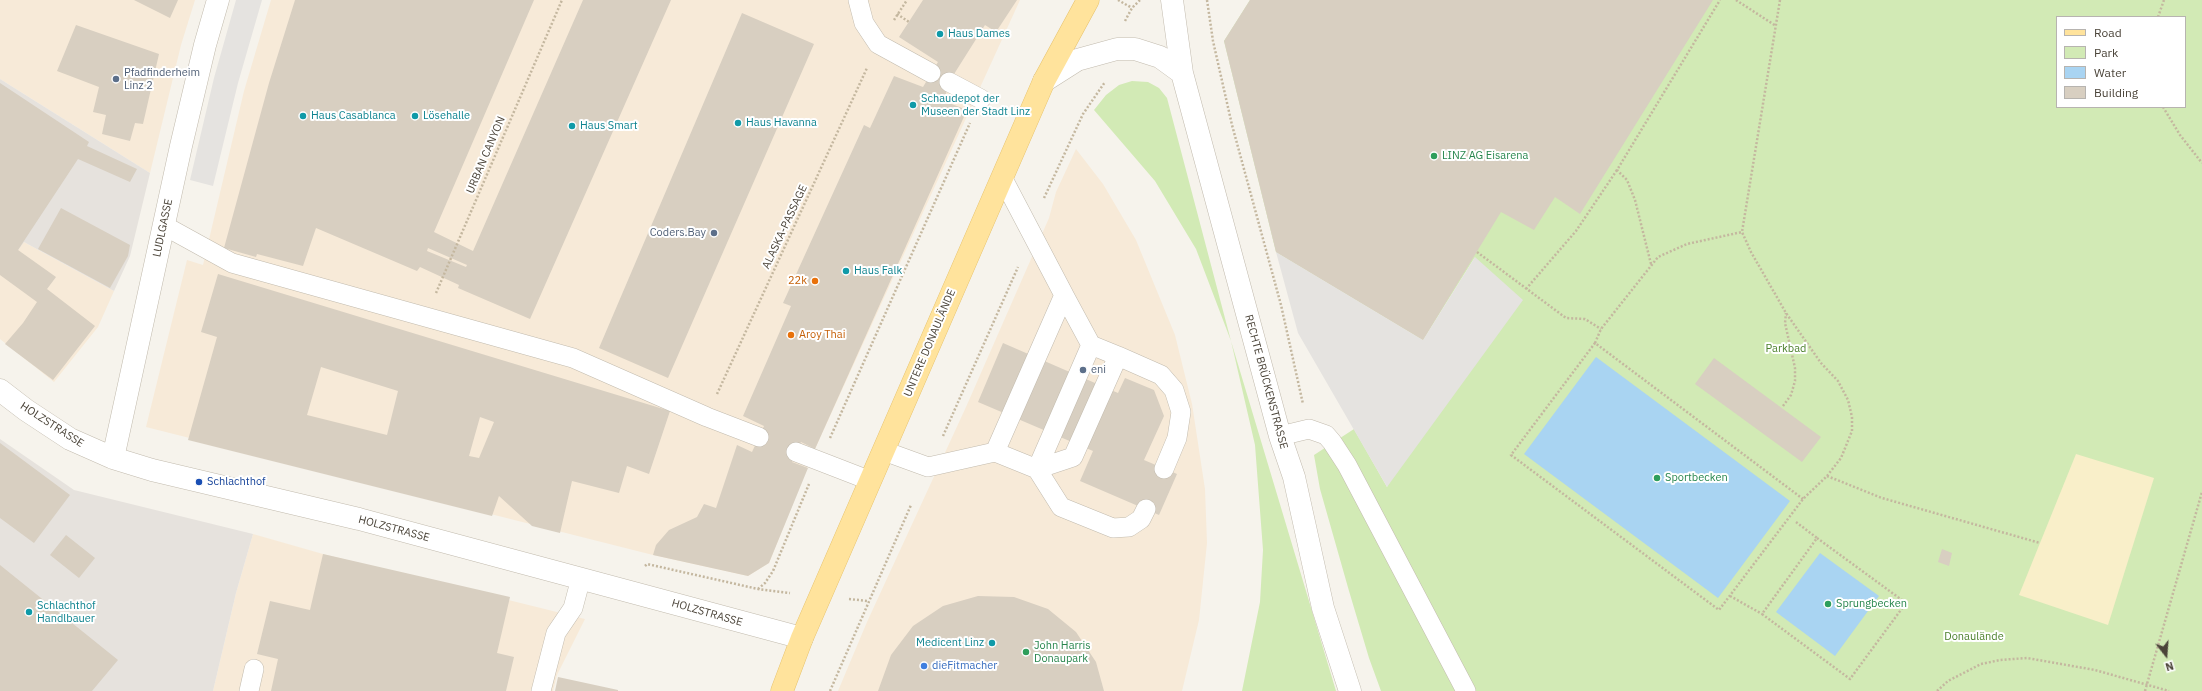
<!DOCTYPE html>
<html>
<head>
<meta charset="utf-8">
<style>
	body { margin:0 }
	#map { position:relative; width:2202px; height:691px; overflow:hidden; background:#f6f3ec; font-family:"IBM Plex Sans",sans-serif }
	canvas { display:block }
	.legend { position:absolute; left:2056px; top:16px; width:130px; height:92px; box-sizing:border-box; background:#fff; border:1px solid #b7b4b0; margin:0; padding:5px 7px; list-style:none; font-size:12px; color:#4b4439 }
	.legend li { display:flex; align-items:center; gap:8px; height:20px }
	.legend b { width:20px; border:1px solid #b7b4b0 }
	.north { position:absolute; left:2146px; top:635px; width:40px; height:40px; -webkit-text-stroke:3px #fff; paint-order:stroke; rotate:163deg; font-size:11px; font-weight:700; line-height:16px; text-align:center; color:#4b4439 }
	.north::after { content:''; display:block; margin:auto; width:14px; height:18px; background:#4b4439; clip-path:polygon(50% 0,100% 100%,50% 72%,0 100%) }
</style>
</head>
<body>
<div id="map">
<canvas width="2202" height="691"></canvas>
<ul class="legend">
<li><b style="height:5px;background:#ffe39c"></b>Road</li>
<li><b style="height:11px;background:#d2eab5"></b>Park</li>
<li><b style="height:11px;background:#a9d4f2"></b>Water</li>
<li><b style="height:11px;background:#d8cfc1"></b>Building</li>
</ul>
<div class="north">N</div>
</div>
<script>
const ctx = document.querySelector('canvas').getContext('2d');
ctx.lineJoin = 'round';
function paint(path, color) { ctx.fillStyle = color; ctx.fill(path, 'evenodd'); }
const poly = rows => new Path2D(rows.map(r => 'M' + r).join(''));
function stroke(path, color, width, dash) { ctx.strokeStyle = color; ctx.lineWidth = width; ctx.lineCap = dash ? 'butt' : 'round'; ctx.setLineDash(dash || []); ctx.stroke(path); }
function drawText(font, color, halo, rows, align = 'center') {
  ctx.font = font + ' "IBM Plex Sans",sans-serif'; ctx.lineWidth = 4; ctx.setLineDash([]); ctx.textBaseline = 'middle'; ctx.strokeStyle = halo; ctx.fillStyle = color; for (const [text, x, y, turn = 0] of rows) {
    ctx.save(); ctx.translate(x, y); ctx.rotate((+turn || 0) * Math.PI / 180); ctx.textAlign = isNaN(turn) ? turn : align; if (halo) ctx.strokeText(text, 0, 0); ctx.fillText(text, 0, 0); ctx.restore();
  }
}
paint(poly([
	[0,0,195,0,181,45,150,173,0,79],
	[271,0,1020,0,815,449,769,563,748,576,653,555,146,427,187,260,203,265,244,91],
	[1076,149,1103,184,1136,240,1175,335,1192,404,1205,489,1207,543,1199,620,1182,691,838,691,867,622,966,407,1049,218,1056,192],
	[24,242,114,291,98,327,54,382,0,339,0,253],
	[253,534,323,554,585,619,557,675,553,691,213,691,236,593]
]), '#f7ead8');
paint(poly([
	[0,79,150,173,130,256,114,291,24,242,10,261,0,253],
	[0,439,74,490,253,534,236,593,213,691,0,691]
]), '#e6e2dd');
paint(poly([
	[1250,0,2202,0,2202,691,1381,691,1369,658,1349,591,1320,489,1314,455,1354,429,1387,487,1475,257,1423,340,1276,252,1224,41],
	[2057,17,2185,17,2185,107,2057,107],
	[1132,81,1148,82,1159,88,1167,98,1231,341,1336,691,1242,691,1260,602,1263,550,1255,445,1231,341,1196,249,1155,181,1094,110,1106,95,1119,85]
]), '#d2eab5');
paint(poly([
	[2076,454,2154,478,2108,625,2019,595]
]), '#f9efc9');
paint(poly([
	[236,0,262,0,238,83,213,186,190,180,214,78],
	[1276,252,1423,340,1475,257,1523,300,1387,487,1298,333]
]), '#e5e3e0');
paint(poly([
	[1596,357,1790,501,1718,598,1524,454],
	[1820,553,1879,596,1835,656,1776,612]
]), '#a9d4f2');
paint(poly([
	[134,0,178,0,170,18],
	[295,0,534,0,434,232,473,251,583,0,671,0,530,319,458,288,459,285,420,267,417,271,316,228,303,266,257,254,256,257,224,248,269,83],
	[428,248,467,265,466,267,427,251],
	[923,0,1017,0,996,32,985,25,949,82,944,101,967,110,815,449,801,442,792,462,808,468,769,563,748,576,653,555,656,545,669,530,697,517,704,504,716,508,737,445,752,452,764,426,743,416,791,306,783,303,864,125,870,128,894,76,923,87,938,62,899,37],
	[1250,0,1713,0,1580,214,1555,197,1534,230,1501,212,1423,340,1276,252,1224,41],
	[742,13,814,44,668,378,599,348],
	[76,25,159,54,143,124,135,123,130,141,102,134,106,115,93,112,99,87,57,71],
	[0,83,89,142,87,146,137,169,130,182,78,159,18,250,56,277,47,289,95,326,53,380,5,344,23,323,37,302,0,275],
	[61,208,130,245,128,256,110,288,38,249],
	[218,274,670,411,649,474,627,466,619,493,572,481,560,533,532,526,499,496,492,516,188,440,217,337,201,332],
	[321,367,398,391,387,435,307,415],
	[480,417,494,422,479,458,469,456],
	[1003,343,1118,393,1125,378,1154,390,1164,416,1144,460,1177,474,1159,515,1080,481,1093,451,978,402],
	[1714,358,1821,437,1802,462,1695,384],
	[0,443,70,495,34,543,0,518],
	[66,535,95,558,79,578,50,555],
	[1942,549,1952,553,1949,566,1938,562],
	[323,554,510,597,497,653,514,657,506,691,271,691,278,659,257,654,270,601,310,610],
	[0,565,118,660,92,691,0,691],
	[978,596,1014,597,1048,609,1076,632,1096,662,1104,691,878,691,891,655,913,626,943,606],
	[558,677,618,690,618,691,555,691]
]), '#d8cfc1');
const service = poly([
	[858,0,864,23,878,44,931,73],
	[949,82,981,99],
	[163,225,232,263,573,358,707,417,759,437],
	[1091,345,1118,356,1073,457,1037,469,1061,507,1113,528,1129,527,1141,519,1146,509],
	[1118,356,1161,375,1174,390,1181,412,1177,438,1164,469],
	[1280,436,1309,429,1326,435,1332,442,1347,465,1466,691],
	[884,451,928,467,995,452,1064,295,1002,177],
	[796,452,871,481],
	[995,452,1037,469,1091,345,1064,295],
	[249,691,254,669],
	[541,691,556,633,573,608,581,578]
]);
const minor = poly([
	[1172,0,1182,73,1280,436,1294,477,1323,608,1350,691],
	[1044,81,1077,60,1117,49,1135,49,1160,57,1182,73],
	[0,390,26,410,70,439,113,458,152,470,359,519,802,638],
	[113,458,181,146,205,45,218,0]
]);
const primary = poly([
	[782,691,802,638,1044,81,1088,0]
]);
stroke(service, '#c2bbae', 20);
stroke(minor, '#c2bbae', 23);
stroke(primary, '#e6c16a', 23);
stroke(poly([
	[1118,0,1132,8],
	[1207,0,1213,41,1232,125,1281,305,1303,404],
	[1736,0,1776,26],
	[1780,0,1742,232,1751,252,1786,313,1821,363,1838,381,1848,400,1852,417,1852,431,1841,458,1827,476,1803,499,1719,610,1511,455,1595,343,1803,499],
	[897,14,909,22],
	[2158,17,2164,0],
	[894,20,907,0],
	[1125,21,1132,8,1140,0],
	[2163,107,2180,135,2202,163],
	[1044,198,1083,114,1105,82],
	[1477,252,1566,318,1585,319,1601,329],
	[1651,264,1635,200,1627,180,1617,170,1720,0],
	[1526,289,1576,231,1617,170],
	[436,293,562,0],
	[1595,343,1601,329,1658,257,1687,244,1742,232],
	[717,394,867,68],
	[1783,406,1791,395,1795,381,1795,368,1785,323,1786,313],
	[943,436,1018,267],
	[830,438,970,123],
	[1827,476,1882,498,2040,543],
	[1796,522,1817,538],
	[1817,538,1906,603,1850,679,1762,614,1817,538],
	[645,566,647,564,758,589,790,593],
	[758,589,765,583,773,571,809,484],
	[1730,596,1762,614],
	[849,599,868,601],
	[830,691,911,505],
	[1937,691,1948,681,1981,664,2000,660,2027,658,2095,670,2169,691],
	[2145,691,2202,492]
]), '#c4b79f', 2.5, [2, 2]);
stroke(service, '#fff', 19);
stroke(minor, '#fff', 22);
stroke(primary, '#ffe39c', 22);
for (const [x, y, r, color] of [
	[940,34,4,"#0f9aa8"],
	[116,79,4,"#5c6f8a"],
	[913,105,4,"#0f9aa8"],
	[303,116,4,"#0f9aa8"],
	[415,116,4,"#0f9aa8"],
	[738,123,4,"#0f9aa8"],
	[572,126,4,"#0f9aa8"],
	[1434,156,4,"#2e9e5b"],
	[714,233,4,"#5c6f8a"],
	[846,271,4,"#0f9aa8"],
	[815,281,4,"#e8710a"],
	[791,335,4,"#e8710a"],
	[1083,370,4,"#5c6f8a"],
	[1657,478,4,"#2e9e5b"],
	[199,482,4,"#1a4fb4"],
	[1828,604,4,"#2e9e5b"],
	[29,612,4,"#0f9aa8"],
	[992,643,4,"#0f9aa8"],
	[1026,652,4,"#2e9e5b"],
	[924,666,4,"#3f7fe0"]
]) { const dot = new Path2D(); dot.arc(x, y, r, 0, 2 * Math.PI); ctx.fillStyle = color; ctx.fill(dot); stroke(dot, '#fff', 1.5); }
drawText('11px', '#0d838f', '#fff', [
	["Haus Dames",948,34],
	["Schaudepot der",921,99],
	["Museen der Stadt Linz",921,112],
	["Haus Casablanca",311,116],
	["Lösehalle",423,116],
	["Haus Havanna",746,123],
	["Haus Smart",580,126],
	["Haus Falk",854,271],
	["Schlachthof",37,606],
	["Handlbauer",37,619],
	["Medicent Linz",984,643,"right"]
], 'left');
drawText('11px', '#4e5e75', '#fff', [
	["Pfadfinderheim",124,73],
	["Linz 2",124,86],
	["Coders.Bay",706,233,"right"],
	["eni",1091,370]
], 'left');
drawText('11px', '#4b4439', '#fff', [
	["URBAN CANYON",486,155,-67],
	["ALASKA-PASSAGE",785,227,-65],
	["LUDLGASSE",163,228,-78],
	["UNTERE DONAULÄNDE",930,343,-67],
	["RECHTE BRÜCKENSTRASSE",1266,382,75],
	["HOLZSTRASSE",52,425,33],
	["HOLZSTRASSE",394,529,15],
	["HOLZSTRASSE",707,613,16]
]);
drawText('11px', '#27864d', '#fff', [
	["LINZ AG Eisarena",1442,156],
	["Sportbecken",1665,478],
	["Sprungbecken",1836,604],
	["John Harris",1034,646],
	["Donaupark",1034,659]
], 'left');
drawText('11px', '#c56008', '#fff', [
	["22k",807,281],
	["Aroy Thai",799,335,"left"]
], 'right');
drawText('11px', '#4a7f2a', '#fff', [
	["Parkbad",1786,349],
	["Donaulände",1974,637]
]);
drawText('11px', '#164399', '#fff', [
	["Schlachthof",207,482]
], 'left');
drawText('11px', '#366cbe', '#fff', [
	["dieFitmacher",932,666]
], 'left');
</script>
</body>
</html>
